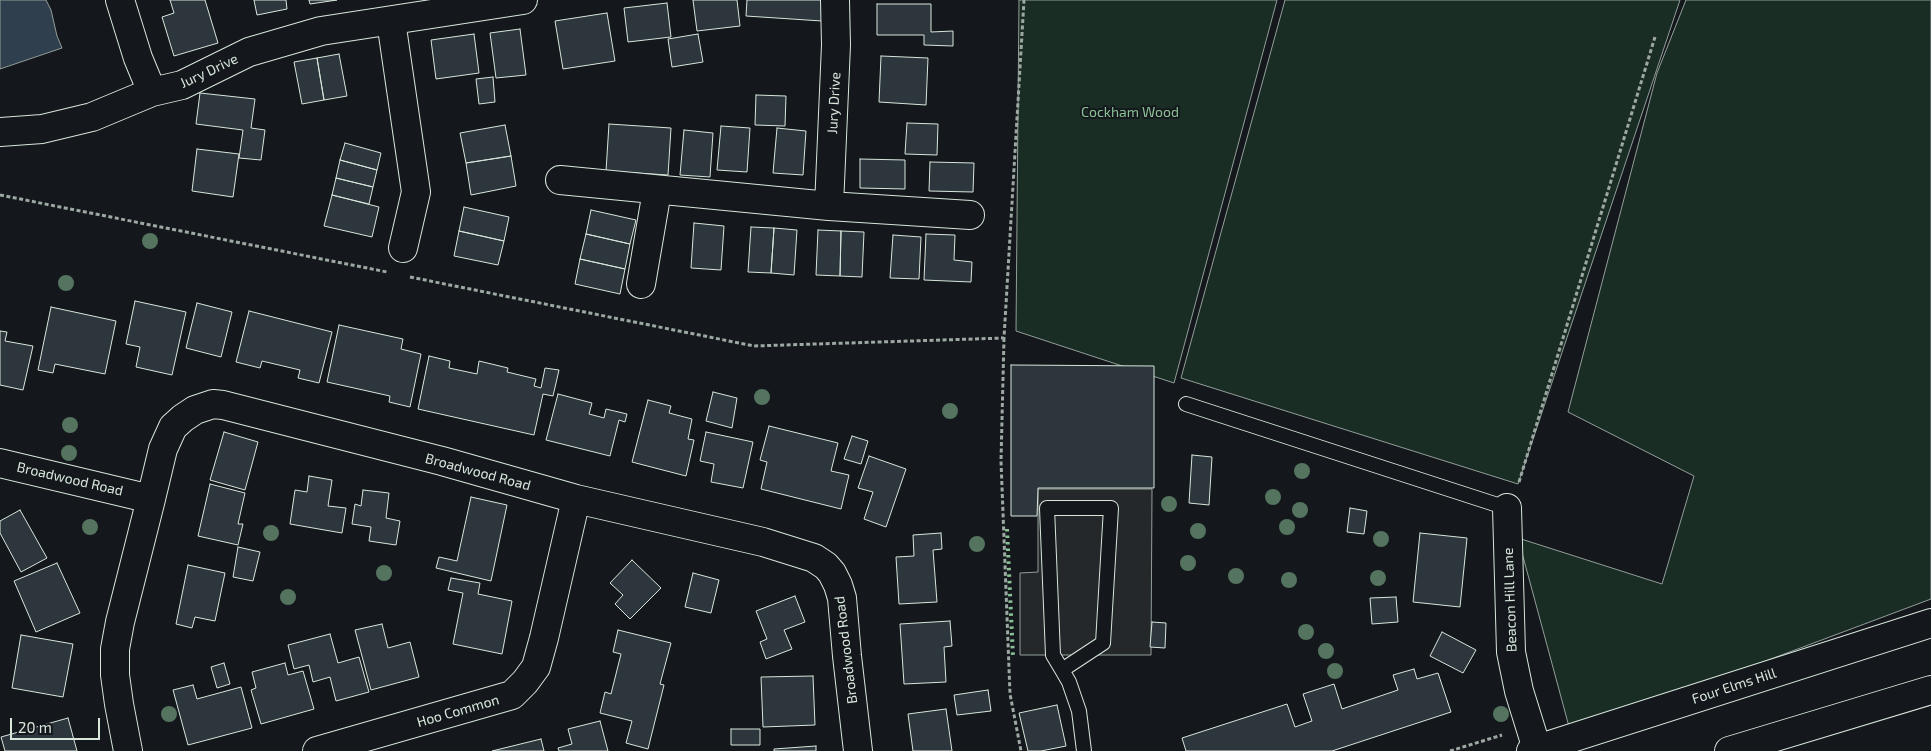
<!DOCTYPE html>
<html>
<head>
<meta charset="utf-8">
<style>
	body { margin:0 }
	#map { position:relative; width:1931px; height:751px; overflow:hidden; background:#14181c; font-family:"Exo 2",sans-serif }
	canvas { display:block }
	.scale { position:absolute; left:10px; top:718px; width:90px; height:22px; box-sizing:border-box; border:2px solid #d8e6dc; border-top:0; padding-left:6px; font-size:15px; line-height:18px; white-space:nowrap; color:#d8e6dc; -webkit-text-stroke:4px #14181c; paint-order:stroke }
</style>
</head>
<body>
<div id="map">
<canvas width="1931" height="751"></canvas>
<div class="scale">20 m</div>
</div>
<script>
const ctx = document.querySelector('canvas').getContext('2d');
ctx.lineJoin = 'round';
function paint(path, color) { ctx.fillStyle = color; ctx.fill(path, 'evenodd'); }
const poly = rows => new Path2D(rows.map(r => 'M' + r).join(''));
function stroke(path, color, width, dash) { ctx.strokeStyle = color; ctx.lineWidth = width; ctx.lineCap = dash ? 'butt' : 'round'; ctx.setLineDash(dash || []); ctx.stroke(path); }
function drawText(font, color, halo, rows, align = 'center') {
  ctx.font = font + ' "Exo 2",sans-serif'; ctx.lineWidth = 4; ctx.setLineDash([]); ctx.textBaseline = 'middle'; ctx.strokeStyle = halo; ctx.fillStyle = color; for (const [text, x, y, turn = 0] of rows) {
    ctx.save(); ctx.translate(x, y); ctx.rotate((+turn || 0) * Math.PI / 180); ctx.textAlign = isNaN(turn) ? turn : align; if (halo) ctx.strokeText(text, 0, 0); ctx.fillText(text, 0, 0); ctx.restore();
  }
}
const green = poly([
	[1019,0,1277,0,1174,383,1016,331,1019,0],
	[1285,0,1680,0,1518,484,1181,378,1285,0],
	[1686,0,1931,0,1931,599,1571,734,1518,538,1662,584,1694,476,1568,412,1657,73,1686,0]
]);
paint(green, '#1a2d24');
stroke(green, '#939e99', 1);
const parking = poly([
	[1038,489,1152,489,1151,655,1020,655,1020,573,1038,572,1038,489]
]);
paint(parking, '#24282b');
stroke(parking, '#939e99', 1);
const water = poly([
	[0,0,46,0,51,10,57,36,62,48,0,69,0,0]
]);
paint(water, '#2f3f4d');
stroke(water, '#939e99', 1);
const building = poly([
	[170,0,205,0,218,43,174,56,162,17,174,13,170,0],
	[254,0,286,0,287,9,257,15,254,0],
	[309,0,337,0,310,4,309,0],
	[693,0,737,0,740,26,697,31,693,0],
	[747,0,823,0,822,21,746,16,747,0],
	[667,3,671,37,628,42,624,8,667,3],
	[877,4,931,4,931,32,953,31,953,46,924,45,924,35,877,35,877,4],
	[607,13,615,61,563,69,555,21,607,13],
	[520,29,526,75,496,78,490,33,520,29],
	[474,34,479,73,436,79,431,40,474,34],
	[698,34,703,62,672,67,668,39,698,34],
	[339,54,347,96,324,100,317,58,339,54],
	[881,56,928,58,926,105,879,102,881,56],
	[317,58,324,100,302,104,294,62,317,58],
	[493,77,495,102,479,104,476,79,493,77],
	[200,93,255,99,251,128,265,130,261,160,239,158,243,130,196,124,200,93],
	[756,95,786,96,785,126,755,125,756,95],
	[907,123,938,124,937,155,905,154,907,123],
	[609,124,671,128,668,175,606,171,609,124],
	[505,125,511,156,466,163,460,133,505,125],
	[721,126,750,128,747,172,717,170,721,126],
	[777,128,806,131,803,175,773,173,777,128],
	[684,130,713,133,710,177,680,175,684,130],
	[345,143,381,153,377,170,340,160,345,143],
	[197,149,239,154,233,197,192,191,197,149],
	[511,156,516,186,471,195,466,163,511,156],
	[860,159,905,160,905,189,860,188,860,159],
	[340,160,377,170,373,187,336,178,340,160],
	[930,162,974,163,973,192,929,191,930,162],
	[336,178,373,187,369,204,332,195,336,178],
	[332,195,379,207,372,237,324,226,332,195],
	[464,207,509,217,504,241,459,231,464,207],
	[591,210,636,220,630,244,586,234,591,210],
	[694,223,724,226,721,270,691,268,694,223],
	[751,227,774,228,771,273,748,272,751,227],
	[774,228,797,230,794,275,771,273,774,228],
	[818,230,841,231,840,276,816,275,818,230],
	[459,231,504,241,498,265,454,256,459,231],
	[841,231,864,232,862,277,840,276,841,231],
	[586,234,630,244,625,269,580,259,586,234],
	[926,234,955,235,954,260,972,262,971,282,924,280,926,234],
	[893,235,921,237,919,279,890,278,893,235],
	[580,259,625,269,620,294,575,284,580,259],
	[135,301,186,312,172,375,136,367,140,347,126,344,135,301],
	[197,303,232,312,221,357,186,348,197,303],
	[51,307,116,321,105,374,55,364,53,373,38,370,51,307],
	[249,311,332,332,319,383,298,378,300,370,262,361,260,368,236,362,249,311],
	[339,325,403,339,401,349,421,354,410,407,389,402,390,396,327,382,339,325],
	[0,331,7,332,5,341,33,346,23,390,0,385,0,331],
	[429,356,450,361,449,368,477,374,479,361,508,368,507,372,536,379,534,386,541,388,545,368,559,370,553,396,543,394,534,435,418,409,429,356],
	[1011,365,1154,366,1154,488,1038,488,1037,516,1011,516,1011,365],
	[713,392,737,398,732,428,706,421,713,392],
	[558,394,592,403,589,414,604,418,606,409,627,414,625,422,619,420,610,456,546,440,558,394],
	[648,400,671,406,669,413,692,419,688,439,694,440,686,476,632,462,648,400],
	[769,426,838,443,831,471,849,475,841,509,761,489,767,462,760,460,769,426],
	[224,432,258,442,245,490,210,480,224,432],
	[706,432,753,442,743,488,711,482,714,464,700,461,706,432],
	[852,436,868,441,861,464,844,459,852,436],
	[1192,455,1212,457,1209,505,1189,503,1192,455],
	[869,456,906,469,886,527,864,519,873,492,858,488,869,456],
	[309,476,332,480,328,506,346,508,342,533,290,524,295,490,307,492,309,476],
	[210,484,245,493,238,524,243,524,238,545,198,536,210,484],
	[363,490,389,493,386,518,400,521,396,545,369,541,371,527,352,524,355,504,361,506,363,490],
	[471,497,507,505,491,581,436,568,439,557,457,561,471,497],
	[1350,508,1367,511,1364,534,1347,532,1350,508],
	[20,510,47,558,21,572,0,533,0,521,20,510],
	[941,533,942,549,933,550,937,602,899,604,896,557,914,556,913,535,941,533],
	[1420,533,1467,538,1460,607,1413,602,1420,533],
	[238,547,260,552,253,581,233,577,238,547],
	[632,560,661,588,630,619,615,604,623,595,610,583,632,560],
	[57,563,80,613,36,632,14,581,57,563],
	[188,565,225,573,215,621,195,617,192,628,176,624,188,565],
	[693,573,719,580,711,613,685,607,693,573],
	[451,578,480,583,478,594,512,601,502,654,453,644,463,593,448,590,451,578],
	[795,596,805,622,784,630,792,649,766,659,760,642,767,639,756,611,795,596],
	[1396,597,1398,622,1372,624,1370,598,1396,597],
	[950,621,952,646,944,647,946,682,904,684,900,624,950,621],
	[1152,622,1166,623,1165,648,1150,647,1152,622],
	[382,624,388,648,410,642,419,677,371,690,355,630,382,624],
	[618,630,671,643,660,684,664,685,648,749,626,743,632,721,600,713,605,692,611,694,621,654,613,652,618,630],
	[1442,632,1476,650,1463,673,1430,656,1442,632],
	[330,634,338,663,359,657,369,692,336,701,330,677,313,682,309,665,294,669,288,645,330,634],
	[21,635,73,644,63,697,12,688,21,635],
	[224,663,230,684,217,688,211,667,224,663],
	[285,663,288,675,303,671,314,709,261,724,251,690,256,688,252,672,285,663],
	[1414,669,1417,679,1438,673,1451,712,1332,751,1186,751,1182,738,1287,704,1295,727,1312,721,1303,694,1334,684,1342,709,1398,690,1393,675,1414,669],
	[813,676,815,725,763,727,761,677,813,676],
	[193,685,197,699,241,687,252,728,188,745,173,690,193,685],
	[988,690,991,711,957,715,954,695,988,690],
	[1057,705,1066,746,1041,751,1028,751,1019,713,1057,705],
	[946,709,952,751,913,751,908,714,946,709],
	[68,718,77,751,5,751,1,737,68,718],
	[600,721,608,751,559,751,558,748,572,744,568,729,600,721],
	[731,729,760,729,760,745,731,745,731,729],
	[541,739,544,751,492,751,541,739],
	[816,746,816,751,774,751,774,749,816,746]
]);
paint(building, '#2c363c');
stroke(building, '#d8e6dc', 1);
const lane = poly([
	[1186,404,1507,508],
	[1062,670,1103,643,1111,508,1047,508,1053,655,1062,670,1069,682,1079,711,1084,751]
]);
const street = poly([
	[120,0,138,58,152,92],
	[391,21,416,192,403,248],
	[0,132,42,129,92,117,152,92,182,85,249,52,321,31,523,0],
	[560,180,829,206,970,215],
	[829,206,836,45,835,0],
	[641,284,657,191],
	[0,463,151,499,163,449,173,427,183,418,195,410,213,404,223,405,442,461,576,499,763,542,814,558,826,566,832,573,838,585,842,598,847,656,858,751],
	[1507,508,1511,652,1519,691,1537,749],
	[128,751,119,704,115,675,115,649,120,622,151,499],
	[317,751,512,695,525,682,536,667,544,638,576,499]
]);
const primary = poly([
	[1531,751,1931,623],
	[1729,751,1931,690]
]);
stroke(lane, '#d8e6dc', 16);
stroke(street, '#d8e6dc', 30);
stroke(primary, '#d8e6dc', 30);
stroke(poly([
	[0,195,387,272],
	[410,277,754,346,1004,338,1024,0],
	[1004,338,1001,461,1010,694,1021,751],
	[1519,482,1655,37],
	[1450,751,1502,735]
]), '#9da8a2', 3, [4, 2.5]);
stroke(lane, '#14181c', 14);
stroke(street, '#14181c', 28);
stroke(primary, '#14181c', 28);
stroke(poly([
	[1007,529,1013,657]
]), '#8ac095', 4, [2.5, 4]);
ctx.fillStyle = '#55745f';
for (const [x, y] of [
	[150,241],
	[66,283],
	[762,397],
	[950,411],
	[70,425],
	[69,453],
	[1302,471],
	[1273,497],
	[1169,504],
	[1300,510],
	[90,527],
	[1287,527],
	[1198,531],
	[271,533],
	[1381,539],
	[977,544],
	[1188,563],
	[384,573],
	[1236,576],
	[1378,578],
	[1289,580],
	[288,597],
	[1306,632],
	[1326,651],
	[1335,671],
	[169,714],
	[1501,714]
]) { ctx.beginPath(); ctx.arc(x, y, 8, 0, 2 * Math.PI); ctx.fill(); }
drawText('14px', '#d8e6dc', '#14181c', [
	["Jury Drive",209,71,-25],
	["Jury Drive",834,103,-87],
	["Broadwood Road",478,472,15],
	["Broadwood Road",70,479,13],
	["Beacon Hill Lane",1510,600,-92],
	["Broadwood Road",846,650,-97],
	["Four Elms Hill",1734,686,-18],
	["Hoo Common",458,711,-16]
]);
drawText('14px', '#8ac095', '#14181c', [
	["Cockham Wood",1130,112]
]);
</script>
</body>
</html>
